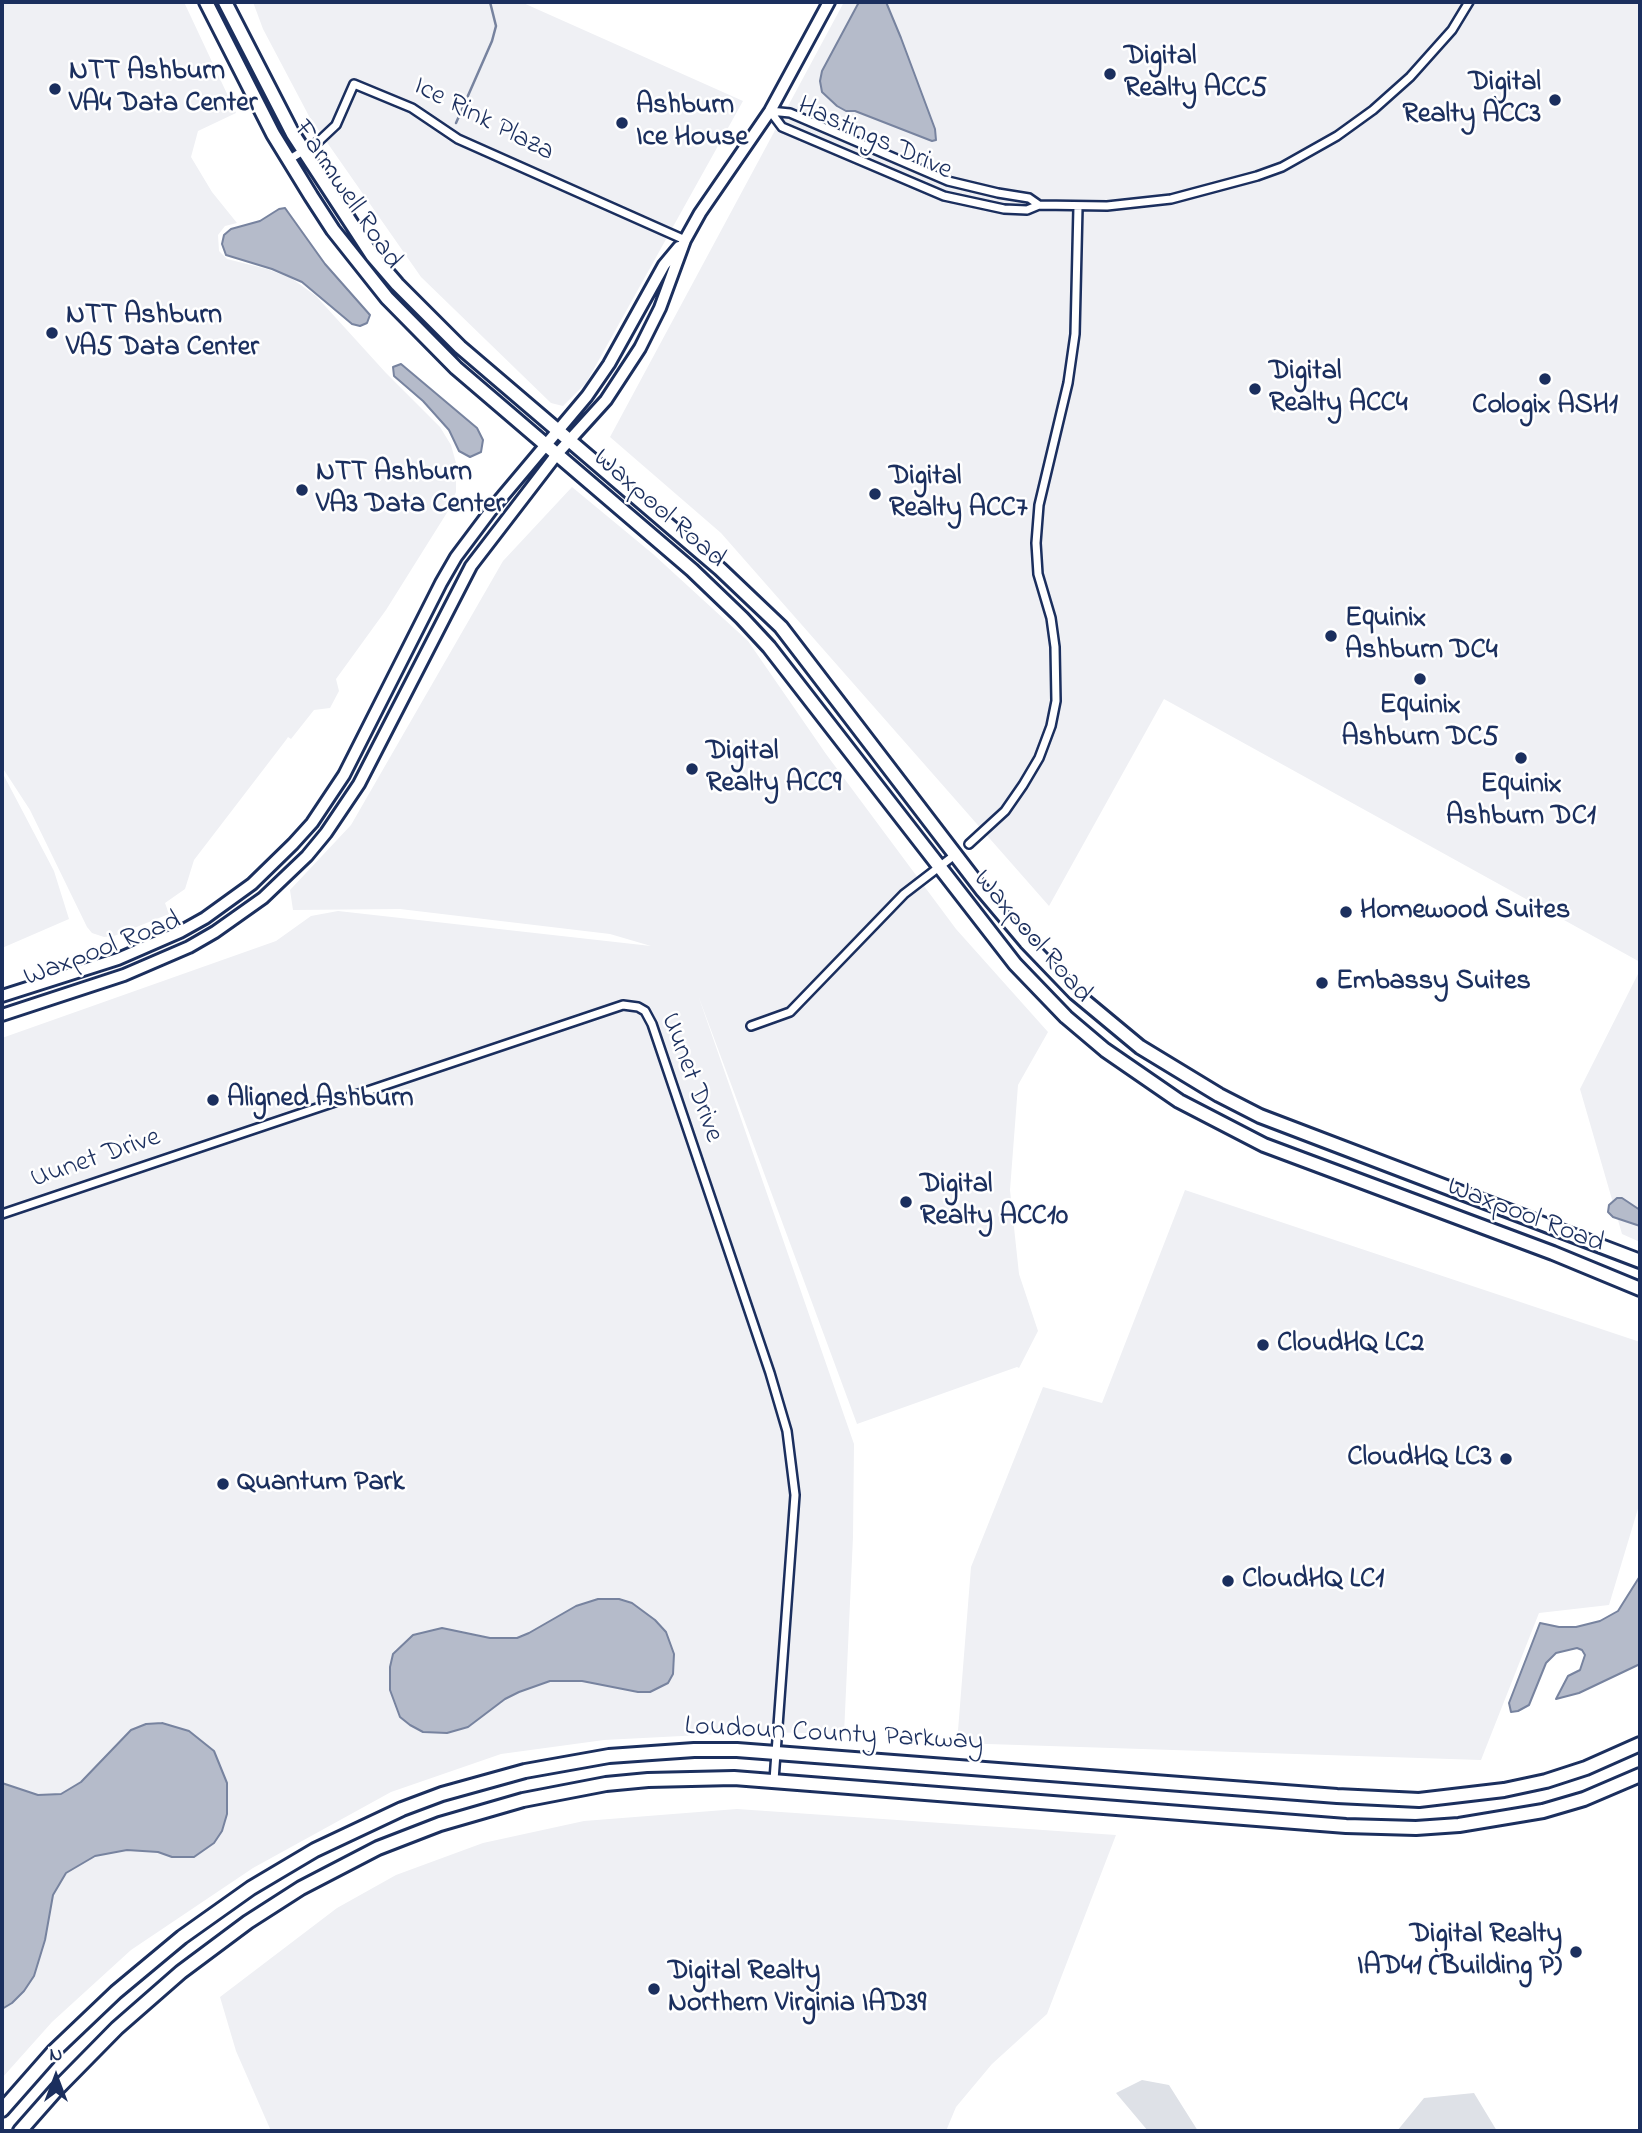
<!DOCTYPE html>
<html>
<head>
<meta charset="utf-8">
<style>
	body { margin:0 }
	#map { position:relative; width:1642px; height:2133px; overflow:hidden; background:#fff; font-family:"Indie Flower",sans-serif }
	canvas { display:block }
	.frame { position:absolute; inset:0; border:4px solid #1b2f5e; pointer-events:none }
	.north { position:absolute; left:21px; top:2042px; width:70px; height:70px; -webkit-text-stroke:5px #fff; paint-order:stroke; rotate:0deg; font-size:19px; font-weight:700; line-height:28px; text-align:center; color:#1b2f5e }
	.north::after { content:''; display:block; margin:auto; width:24px; height:32px; background:#1b2f5e; clip-path:polygon(50% 0,100% 100%,50% 72%,0 100%) }
</style>
</head>
<body>
<div id="map">
<canvas width="1642" height="2133"></canvas>
<div class="frame"></div>
<div class="north">N</div>
</div>
<script>
const ctx = document.querySelector('canvas').getContext('2d');
ctx.lineJoin = 'round';
function paint(path, color) { ctx.fillStyle = color; ctx.fill(path, 'evenodd'); }
const poly = rows => new Path2D(rows.map(r => 'M' + r).join(''));
function stroke(path, color, width, dash) { ctx.strokeStyle = color; ctx.lineWidth = width; ctx.lineCap = dash ? 'butt' : 'round'; ctx.setLineDash(dash || []); ctx.stroke(path); }
function drawText(font, color, halo, rows, align = 'center') {
  ctx.font = font + ' "Indie Flower",sans-serif'; ctx.lineWidth = 5; ctx.setLineDash([]); ctx.textBaseline = 'middle'; ctx.strokeStyle = halo; ctx.fillStyle = color; for (const [text, x, y, turn = 0] of rows) {
    ctx.save(); ctx.translate(x, y); ctx.rotate((+turn || 0) * Math.PI / 180); ctx.textAlign = isNaN(turn) ? turn : align; if (halo) ctx.strokeText(text, 0, 0); ctx.fillText(text, 0, 0); ctx.restore();
  }
}
paint(poly([
	[2,2,184,2,236,113,198,131,191,157,212,192,237,223,225,226,218,235,219,251,227,259,267,269,291,278,316,296,386,373,440,427,451,445,456,463,456,492,448,511,386,610,336,679,339,691,330,708,314,710,291,739,288,737,286,740,194,860,185,889,165,903,169,914,114,936,104,937,92,933,87,927,30,810,2,767],
	[253,2,521,2,743,101,586,383,563,406,551,403,421,277,310,118,263,29],
	[844,2,1640,2,1640,962,1164,699,1049,906,721,533,610,437],
	[572,487,653,554,748,641,826,754,956,929,1048,1032,1018,1085,1010,1190,1019,1274,1038,1331,1019,1368,1017,1367,857,1424,698,995,854,1444,853,1537,844,1734,760,1732,604,1740,501,1754,391,1792,253,1868,131,1950,52,2022,2,2078,2,1038,276,941,311,916,338,911,651,946,610,934,400,909,293,910,290,890,351,825,503,561],
	[2,772,54,871,69,919,2,948],
	[1640,970,1640,1242,1622,1234,1580,1089],
	[1185,1190,1640,1342,1640,1502,1609,1605,1539,1613,1481,1760,957,1743,971,1567,1043,1387,1102,1403],
	[737,1809,1116,1835,1047,2014,992,2064,956,2107,946,2131,271,2131,236,2051,220,1997,337,1908,396,1875,483,1843,584,1821]
]), '#eff0f4');
paint(poly([
	[1142,2080,1169,2085,1198,2131,1148,2131,1116,2093],
	[1474,2093,1497,2131,1397,2131,1424,2098]
]), '#dee1e7');
const water = poly([
	[859,2,886,2,901,38,935,129,936,140,932,141,855,111,846,111,837,106,822,92,820,81,822,71,859,2],
	[285,208,325,264,370,315,367,323,360,326,352,324,302,282,272,269,226,255,222,244,224,235,231,229,260,221,279,209,285,208],
	[401,364,477,428,483,440,481,452,470,457,459,451,449,430,423,401,394,376,393,367,401,364],
	[1617,1198,1622,1198,1640,1210,1640,1226,1613,1217,1608,1212,1609,1205,1617,1198],
	[1640,1576,1640,1664,1579,1693,1556,1699,1568,1676,1580,1670,1585,1655,1582,1650,1577,1648,1556,1653,1546,1663,1529,1705,1518,1711,1511,1712,1509,1703,1540,1623,1559,1627,1576,1627,1600,1621,1618,1611,1640,1576],
	[598,1599,619,1599,632,1603,655,1620,666,1632,674,1654,673,1674,668,1683,650,1692,638,1692,582,1681,550,1681,519,1692,505,1699,468,1727,447,1733,423,1732,410,1725,400,1717,390,1690,390,1667,393,1654,413,1635,442,1628,490,1638,517,1638,529,1633,576,1606,598,1599],
	[162,1723,189,1731,214,1751,227,1783,227,1814,222,1831,214,1843,194,1857,172,1857,158,1852,127,1850,95,1856,66,1873,53,1895,45,1940,34,1976,24,1991,12,2003,2,2009,2,1783,38,1795,61,1794,81,1782,131,1730,146,1724,162,1723]
]);
paint(water, '#b5bbca');
stroke(water, '#77839f', 2);
stroke(poly([
	[456,123,492,41,496,26,490,2]
]), '#77839f', 2.5);
const street = poly([
	[770,111,782,127,944,196,1004,209,1027,210,1039,205,1107,206,1171,199,1257,176,1282,167,1337,136,1373,110,1410,77,1452,30,1469,2],
	[770,111,790,113,948,181,998,193,1029,198,1039,205],
	[290,159,319,141,336,125,354,84,412,108,458,139,685,240],
	[969,844,1005,811,1023,785,1039,758,1051,726,1056,701,1055,647,1051,618,1038,574,1036,543,1039,505,1068,383,1075,334,1078,207],
	[751,1026,790,1012,904,894,956,854],
	[2,1214,623,1005,638,1007,645,1011,652,1024,770,1373,787,1431,795,1495,774,1780]
]);
const secondary = poly([
	[2,996,118,959,180,932,205,918,252,884,293,844,312,823,344,775,441,583,456,557,492,509,587,396,609,364,664,265,679,247],
	[2,1015,124,975,189,947,215,932,263,898,307,856,326,833,359,784,471,566,557,454,606,400,640,348,660,308,685,240,700,213,770,111,829,2]
]);
const primary = poly([
	[206,2,273,134,311,196,333,230,387,298,456,368,692,570,742,618,769,647,1015,964,1066,1017,1105,1050,1179,1101,1264,1145,1553,1253,1640,1289],
	[225,2,293,134,372,255,397,284,460,347,720,569,781,627,983,891,1026,942,1075,993,1140,1047,1219,1095,1260,1116,1640,1261],
	[2,2110,54,2051,116,1992,182,1937,251,1888,315,1850,402,1809,442,1794,525,1771,609,1756,694,1750,737,1750,1337,1796,1419,1800,1504,1790,1546,1781,1586,1768,1640,1744],
	[20,2131,57,2089,117,2028,181,1972,248,1922,301,1888,378,1848,440,1824,523,1800,606,1784,648,1780,734,1778,1346,1826,1416,1828,1459,1825,1543,1811,1584,1799,1640,1775]
]);
stroke(street, '#1b2f5e', 12);
stroke(secondary, '#1b2f5e', 16);
stroke(primary, '#1b2f5e', 18);
stroke(street, '#fff', 7);
stroke(secondary, '#fff', 10);
stroke(primary, '#fff', 12);
for (const [x, y, r, color] of [
	[1110,74,7,"#1b2f5e"],
	[55,89,7,"#1b2f5e"],
	[1555,100,7,"#1b2f5e"],
	[622,123,7,"#1b2f5e"],
	[52,333,7,"#1b2f5e"],
	[1545,379,7,"#1b2f5e"],
	[1255,389,7,"#1b2f5e"],
	[302,490,7,"#1b2f5e"],
	[875,494,7,"#1b2f5e"],
	[1331,636,7,"#1b2f5e"],
	[1420,679,7,"#1b2f5e"],
	[1521,758,7,"#1b2f5e"],
	[692,769,7,"#1b2f5e"],
	[1346,912,7,"#1b2f5e"],
	[1322,983,7,"#1b2f5e"],
	[213,1100,7,"#1b2f5e"],
	[906,1202,7,"#1b2f5e"],
	[1263,1345,7,"#1b2f5e"],
	[1506,1459,7,"#1b2f5e"],
	[223,1484,7,"#1b2f5e"],
	[1228,1581,7,"#1b2f5e"],
	[1576,1952,7,"#1b2f5e"],
	[654,1989,7,"#1b2f5e"]
]) { const dot = new Path2D(); dot.arc(x, y, r, 0, 2 * Math.PI); ctx.fillStyle = color; ctx.fill(dot); stroke(dot, '#fff', 2.5); }
drawText('bold 28px', '#1b2f5e', '#fff', [
	["Digital",1124,58],
	["Realty ACC5",1124,90],
	["NTT Ashburn",69,73],
	["VA4 Data Center",69,105],
	["Digital",1541,84,"right"],
	["Realty ACC3",1541,116,"right"],
	["Ashburn",636,107],
	["Ice House",636,139],
	["NTT Ashburn",66,317],
	["VA5 Data Center",66,349],
	["Digital",1269,373],
	["Realty ACC4",1269,405],
	["Cologix ASH1",1545,407,"center"],
	["NTT Ashburn",316,474],
	["VA3 Data Center",316,506],
	["Digital",889,478],
	["Realty ACC7",889,510],
	["Equinix",1345,620],
	["Ashburn DC4",1345,652],
	["Equinix",1420,707,"center"],
	["Ashburn DC5",1420,739,"center"],
	["Digital",706,753],
	["Realty ACC9",706,785],
	["Equinix",1521,786,"center"],
	["Ashburn DC1",1521,818,"center"],
	["Homewood Suites",1360,912],
	["Embassy Suites",1336,983],
	["Aligned Ashburn",227,1100],
	["Digital",920,1186],
	["Realty ACC10",920,1218],
	["CloudHQ LC2",1277,1345],
	["CloudHQ LC3",1492,1459,"right"],
	["Quantum Park",237,1484],
	["CloudHQ LC1",1242,1581],
	["Digital Realty",1562,1936,"right"],
	["IAD41 (Building P)",1562,1968,"right"],
	["Digital Realty",668,1973],
	["Northern Virginia IAD39",668,2005]
], 'left');
drawText('28px', '#1b2f5e', '#fff', [
	["Ice Rink Plaza",483,121,27],
	["Hastings Drive",874,140,24],
	["Farmwell Road",346,196,56],
	["Waxpool Road",658,510,41],
	["Waxpool Road",1031,938,49],
	["Waxpool Road",103,951,-21],
	["Uunet Drive",690,1078,70],
	["Uunet Drive",96,1160,-19],
	["Waxpool Road",1525,1217,21],
	["Loudoun County Parkway",834,1736,3]
]);
</script>
</body>
</html>
